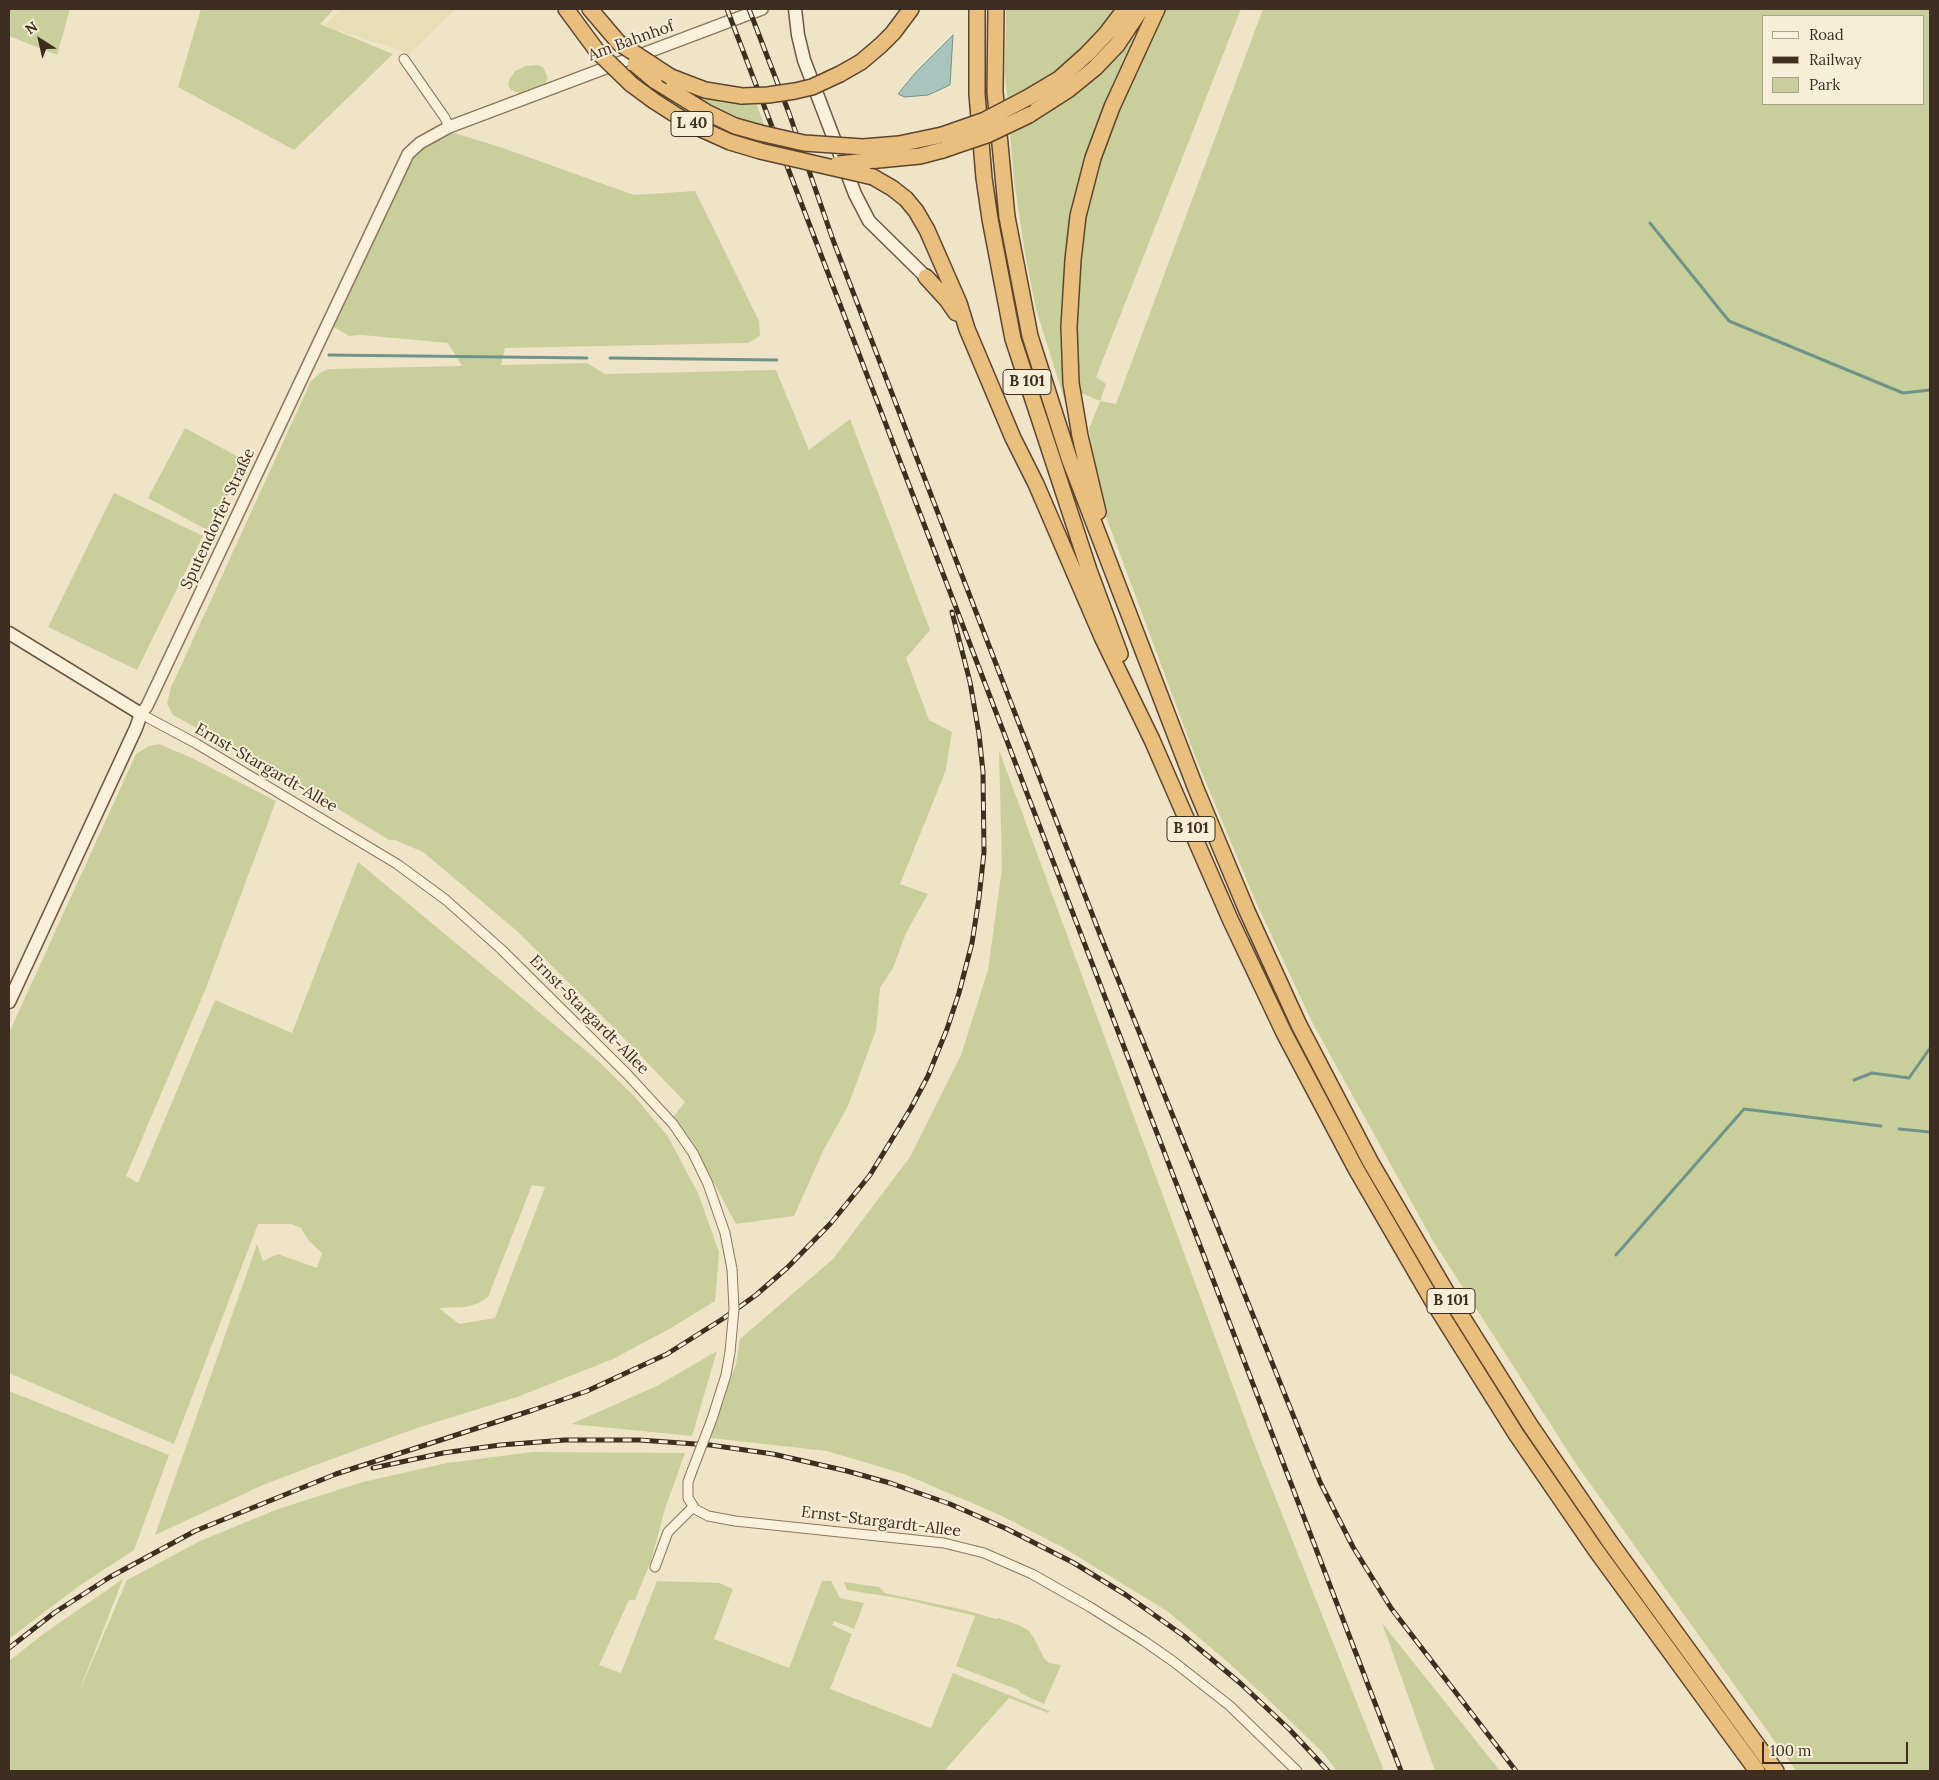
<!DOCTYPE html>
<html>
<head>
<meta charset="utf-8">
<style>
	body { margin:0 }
	#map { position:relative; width:1939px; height:1780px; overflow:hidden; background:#f0e4c8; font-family:Lora,serif }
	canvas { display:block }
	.frame { position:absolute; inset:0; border:10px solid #3d2e20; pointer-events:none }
	.legend { position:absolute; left:1762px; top:15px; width:162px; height:90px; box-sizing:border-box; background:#f7eed8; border:1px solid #ada18e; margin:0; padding:6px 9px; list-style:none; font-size:15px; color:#3d2e20 }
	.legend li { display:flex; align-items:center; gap:10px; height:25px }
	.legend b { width:25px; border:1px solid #ada18e }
	.north { position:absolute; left:15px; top:15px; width:50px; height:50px; -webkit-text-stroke:4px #f7eed8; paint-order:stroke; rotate:325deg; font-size:14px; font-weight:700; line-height:20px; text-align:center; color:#3d2e20 }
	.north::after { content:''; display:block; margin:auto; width:18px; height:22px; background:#3d2e20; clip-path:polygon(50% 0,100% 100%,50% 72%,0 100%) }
	.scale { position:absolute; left:1762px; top:1742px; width:146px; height:22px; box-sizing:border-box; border:2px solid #3d2e20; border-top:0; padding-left:6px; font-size:15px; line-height:18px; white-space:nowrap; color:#3d2e20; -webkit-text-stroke:4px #f7eed8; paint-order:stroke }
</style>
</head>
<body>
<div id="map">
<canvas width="1939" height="1780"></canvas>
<div class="frame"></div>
<ul class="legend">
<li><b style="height:6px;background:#faf1dc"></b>Road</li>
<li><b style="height:6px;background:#3d2e20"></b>Railway</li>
<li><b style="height:14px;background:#c9cf9b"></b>Park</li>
</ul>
<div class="north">N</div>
<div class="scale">100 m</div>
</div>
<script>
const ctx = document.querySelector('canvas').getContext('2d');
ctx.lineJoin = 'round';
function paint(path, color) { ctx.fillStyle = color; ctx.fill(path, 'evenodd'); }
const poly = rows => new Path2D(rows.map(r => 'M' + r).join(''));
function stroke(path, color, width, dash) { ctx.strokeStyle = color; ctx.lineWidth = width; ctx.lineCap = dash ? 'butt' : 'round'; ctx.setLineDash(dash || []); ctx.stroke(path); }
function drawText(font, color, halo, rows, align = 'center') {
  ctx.font = font + ' Lora,serif'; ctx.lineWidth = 4; ctx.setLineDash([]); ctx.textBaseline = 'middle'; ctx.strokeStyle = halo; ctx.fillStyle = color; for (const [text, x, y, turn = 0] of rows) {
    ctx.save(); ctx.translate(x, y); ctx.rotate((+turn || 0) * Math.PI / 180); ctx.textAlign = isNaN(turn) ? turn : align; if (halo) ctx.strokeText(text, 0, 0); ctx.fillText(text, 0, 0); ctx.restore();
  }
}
paint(poly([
	[342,9,456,9,407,56,400,50,324,26]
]), '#e6deb5');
paint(poly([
	[9,9,70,9,57,55,9,36],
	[201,9,334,9,320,24,393,54,294,150,178,87],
	[1006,9,1117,9,1111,20,1135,40,1081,186,1072,424,1036,309,1025,254,1014,180,1005,74],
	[1161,9,1241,9,1096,377,1106,384,1100,401,1116,404,1263,9,1930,9,1930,1771,1796,1771,1576,1464,1433,1241,1312,1022,1255,900,1195,756,1098,495,1089,429,1100,401,1079,392,1074,338,1078,259,1091,190,1115,116],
	[1763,16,1923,16,1923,104,1763,104],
	[538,65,543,67,548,78,544,85,522,94,511,90,508,85,509,80,515,71,526,66],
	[672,84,750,102,751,105,757,105,765,127,760,128,707,107],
	[451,132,503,148,634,195,695,191,759,321,760,336,748,343,505,348,501,365,587,363,605,374,776,370,809,450,850,419,930,630,906,658,929,720,952,732,946,769,942,780,900,884,928,894,906,933,893,968,880,988,876,1030,848,1106,823,1151,794,1216,736,1224,692,1142,673,1117,685,1102,612,1026,517,931,423,852,395,840,389,840,291,780,173,715,167,704,171,687,179,670,311,381,320,373,329,369,462,366,448,343,362,335,349,336,332,326,410,160,423,147],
	[185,428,246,461,209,531,148,498],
	[114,493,203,536,137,670,48,627],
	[159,744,192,758,276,801,204,993,126,1176,138,1183,215,1000,292,1033,358,862,597,1060,633,1095,667,1135,698,1193,719,1252,715,1301,671,1328,613,1359,517,1397,417,1428,310,1467,263,1485,155,1535,257,1244,263,1261,278,1254,317,1268,322,1253,309,1241,301,1228,291,1224,258,1224,174,1444,9,1373,9,1033,136,754,149,746],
	[532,1185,545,1187,495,1318,459,1324,439,1308,466,1307,479,1303,488,1297],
	[999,750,1255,1446,1384,1771,1337,1771,1323,1753,1274,1705,1229,1663,1167,1611,1062,1547,1000,1515,904,1474,827,1451,710,1438,736,1364,740,1339,833,1259,910,1157,961,1055,988,970,1002,868],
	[717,1351,692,1436,571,1424,657,1386],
	[9,1391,169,1455,134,1550,79,1586,9,1639],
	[533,1452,685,1453,665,1509,651,1561,635,1600,629,1600,599,1665,621,1673,657,1581,719,1583,733,1589,714,1639,789,1668,822,1581,831,1581,840,1598,864,1603,854,1629,834,1621,832,1625,852,1634,830,1689,931,1728,953,1673,1050,1711,1048,1713,1009,1698,944,1771,9,1771,9,1661,46,1632,123,1579,77,1697,127,1580,200,1541,278,1509,363,1482,447,1463],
	[844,1582,879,1587,885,1593,965,1610,996,1619,999,1618,1021,1626,1029,1631,1034,1638,1044,1658,1049,1663,1061,1665,1044,1704,1020,1693,1019,1690,956,1666,975,1616,903,1599,847,1590],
	[1382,1623,1500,1771,1435,1771]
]), '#c9cf9b');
const water = poly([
	[953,35,950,85,928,95,905,97,898,94,916,72,953,35]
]);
paint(water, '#a9c4bc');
stroke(water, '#6f938a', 1);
stroke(poly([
	[1650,223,1729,321,1903,393,1930,390],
	[329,355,587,358],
	[610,358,777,360],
	[1854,1080,1872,1073,1909,1078,1930,1048],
	[1899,1129,1930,1132],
	[1616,1255,1744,1109,1881,1126]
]), '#6f938a', 3);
const minor = poly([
	[404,59,445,118,449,127],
	[141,714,197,744,397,864,446,900,502,950,627,1074,673,1124,693,1153,708,1184,725,1233,732,1269],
	[712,1419,726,1375,730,1352],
	[692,1471,688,1482,688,1498,695,1509,708,1516,735,1521,944,1543,984,1553,1032,1574,1090,1607,1144,1641,1174,1662,1230,1706,1297,1771],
	[655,1567,668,1532,693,1507]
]);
const tertiary = poly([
	[141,714,147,706,408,154,420,143,449,127,762,9]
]);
const secondary = poly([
	[795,9,798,35,804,60,855,194,869,221,926,277],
	[9,633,141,714,136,728,9,1002]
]);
const trunk = poly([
	[566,9,597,51],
	[590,9,619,43],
	[977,9,977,94,984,178,990,219,1013,339,1089,570,1120,654],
	[996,9,995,92,1007,217,1030,336,1069,458,1196,789,1247,911,1299,1025,1370,1161,1447,1293,1530,1425,1610,1542,1776,1771],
	[840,74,861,62,881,45,893,33,911,9],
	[671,77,705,90,742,96],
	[654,80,706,112,735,126,760,133],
	[631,84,654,101,690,124,730,142,760,151],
	[1027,98,1059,79,1087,54,1106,34,1125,9],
	[1029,115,1068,90,1095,68,1117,45,1141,9],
	[863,147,899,144,942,135],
	[868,161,920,156,943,150],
	[873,177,892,188,906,199,916,211,927,230,959,303,967,329,1013,438,1036,484,1102,637,1152,740,1230,919,1284,1033,1356,1169,1432,1300,1516,1434,1595,1549,1757,1771],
	[926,277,947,300,956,313],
	[1098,512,1080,436,1071,383,1069,327,1073,260,1078,216,1093,158,1112,107,1157,9]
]);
stroke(minor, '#8d765c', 11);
stroke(tertiary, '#8d765c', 14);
stroke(secondary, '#6f573f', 15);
stroke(trunk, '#5b4430', 18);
stroke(minor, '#faf1dc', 9);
stroke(tertiary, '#faf1dc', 11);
stroke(secondary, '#faf1dc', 12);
stroke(trunk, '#eabe7c', 15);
const rail = poly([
	[727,9,1401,1771],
	[749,9,789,113,833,240,1101,937,1320,1482,1353,1547,1391,1608,1516,1771],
	[373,1468,443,1453,500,1445,565,1440,639,1440,710,1445,773,1454,847,1471,890,1483,950,1504,1007,1529,1074,1563,1126,1595,1184,1636,1240,1683,1290,1730,1328,1771],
	[9,1648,54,1613,110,1577,195,1531,336,1474,533,1410,587,1391,667,1354,724,1318,756,1295,787,1268,831,1223,870,1175,911,1108,928,1076,947,1029,959,993,972,943,979,898,984,852,983,772,979,734,970,682,952,612]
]);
stroke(rail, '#3d2e20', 5);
stroke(rail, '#f7eed8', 3, [9]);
const minorBridge = poly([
	[730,1352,734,1309,732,1269],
	[692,1471,712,1419]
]);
const trunkBridge = poly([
	[619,43,671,77],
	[597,51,631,84],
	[635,64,654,80],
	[742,96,768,95,795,91,812,87,840,74],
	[760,133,804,143,863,147],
	[942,135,985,120,1027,98],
	[943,150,987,135,1029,115],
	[760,151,873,177],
	[838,164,868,161]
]);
stroke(minorBridge, '#8d765c', 11, []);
stroke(trunkBridge, '#5b4430', 18, []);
stroke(minorBridge, '#faf1dc', 9);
stroke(trunkBridge, '#eabe7c', 15);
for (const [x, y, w] of [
	[692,124,42],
	[1027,382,48],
	[1191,829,48],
	[1451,1301,48]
]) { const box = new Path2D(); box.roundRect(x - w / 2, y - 12.5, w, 25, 4); ctx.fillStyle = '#f7eed8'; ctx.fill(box); stroke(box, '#3d2e20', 1); }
drawText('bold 15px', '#3d2e20', null, [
	["L 40",692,124],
	["B 101",1027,382],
	["B 101",1191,829],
	["B 101",1451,1301]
]);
drawText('16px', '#3d2e20', '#f7eed8', [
	["Am Bahnhof",631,41,-20],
	["Sputendorfer Straße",218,519,-65],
	["Ernst-Stargardt-Allee",266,768,30],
	["Ernst-Stargardt-Allee",589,1015,45],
	["Ernst-Stargardt-Allee",881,1522,7]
]);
</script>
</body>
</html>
